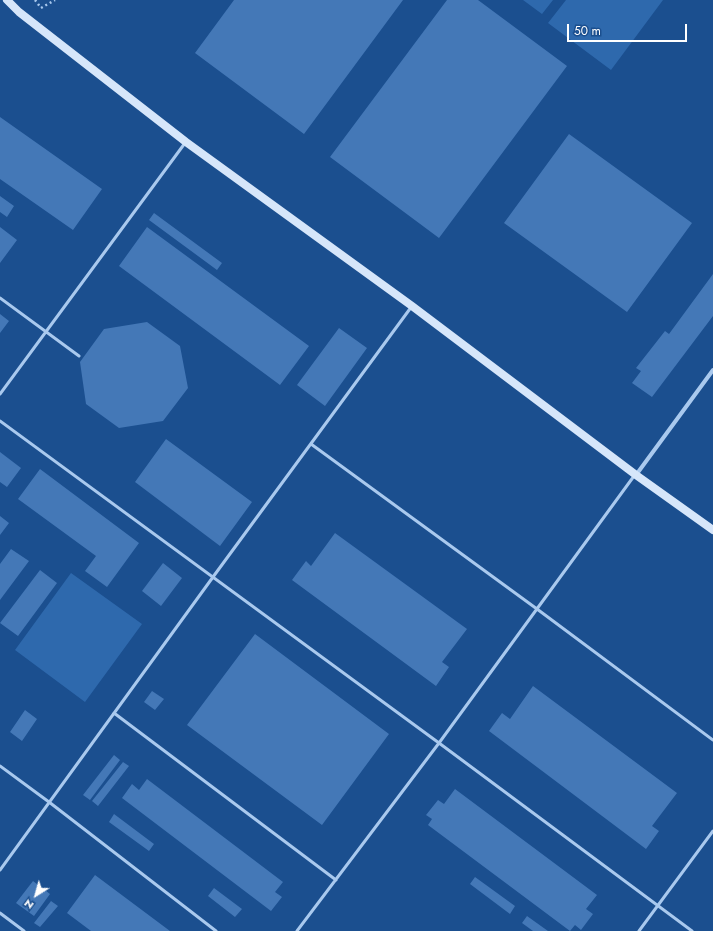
<!DOCTYPE html>
<html>
<head>
<meta charset="utf-8">
<style>
	body { margin:0 }
	#map { position:relative; width:713px; height:931px; overflow:hidden; background:#1b4f8f; font-family:Jost,sans-serif }
	canvas { display:block }
	.north { position:absolute; left:16px; top:875px; width:40px; height:40px; -webkit-text-stroke:3px #1b4f8f; paint-order:stroke; rotate:217deg; font-size:11px; font-weight:700; line-height:16px; text-align:center; color:#fff }
	.north::after { content:''; display:block; margin:auto; width:14px; height:18px; background:#fff; clip-path:polygon(50% 0,100% 100%,50% 72%,0 100%) }
	.scale { position:absolute; left:567px; top:24px; width:120px; height:18px; box-sizing:border-box; border:2px solid #fff; border-top:0; padding-left:5px; font-size:12px; line-height:14px; white-space:nowrap; color:#fff; -webkit-text-stroke:3px #1b4f8f; paint-order:stroke }
</style>
</head>
<body>
<div id="map">
<canvas width="713" height="931"></canvas>
<div class="north">N</div>
<div class="scale">50 m</div>
</div>
<script>
const ctx = document.querySelector('canvas').getContext('2d');
ctx.lineJoin = 'round';
function paint(path, color) { ctx.fillStyle = color; ctx.fill(path, 'evenodd'); }
const poly = rows => new Path2D(rows.map(r => 'M' + r).join(''));
function stroke(path, color, width, dash) { ctx.strokeStyle = color; ctx.lineWidth = width; ctx.lineCap = dash ? 'butt' : 'round'; ctx.setLineDash(dash || []); ctx.stroke(path); }
paint(poly([
	[523,0,553,0,542,14],
	[566,0,663,0,611,70,548,23],
	[71,573,142,624,85,702,15,650]
]), '#2e69ad');
paint(poly([
	[234,0,403,0,304,134,195,53],
	[447,0,478,0,567,66,439,238,330,157],
	[0,117,102,189,73,230,0,179],
	[569,134,692,223,627,312,504,223],
	[0,196,14,206,7,217,0,212],
	[154,213,222,263,217,270,149,220],
	[0,227,17,240,0,263],
	[147,227,309,346,280,385,119,266],
	[713,274,713,316,652,397,632,383,641,371,636,368,665,331,669,334],
	[0,314,9,321,0,333],
	[147,322,180,346,188,388,163,421,119,428,86,404,80,362,104,329],
	[339,328,367,348,325,406,297,385],
	[166,439,252,502,220,546,135,482],
	[0,452,21,468,7,487,0,482],
	[40,469,139,543,107,587,85,571,96,556,18,499],
	[0,516,9,523,0,535],
	[335,533,467,629,442,662,449,667,436,686,292,580,306,561,311,566],
	[11,549,29,561,0,600,0,564],
	[163,563,182,578,161,606,142,591],
	[40,570,57,583,18,636,0,623],
	[255,634,389,734,322,825,187,725],
	[533,686,677,793,652,826,659,831,646,849,489,731,502,713,510,719],
	[152,691,164,699,155,710,144,702],
	[25,710,37,719,22,741,10,732],
	[114,755,120,760,90,800,83,795],
	[123,762,129,766,98,806,92,801],
	[147,779,283,882,275,892,282,897,271,911,122,798,132,784,139,790],
	[455,789,597,895,586,909,593,914,581,930,575,925,570,931,428,825,432,819,426,815,438,800,444,804],
	[114,814,154,844,149,851,109,822],
	[95,875,170,931,91,931,67,913],
	[475,877,515,906,510,914,470,884],
	[33,881,50,894,34,916,16,903],
	[214,888,242,909,235,917,208,896],
	[51,901,58,906,40,927,34,923],
	[527,916,548,931,533,931,522,923]
]), '#4478b7');
stroke(poly([
	[35,0,41,8,55,0]
]), '#a9c9ee', 2.5, [2, 3]);
stroke(poly([
	[0,298,79,356],
	[0,394,185,143],
	[0,421,439,743,692,931],
	[311,444,537,609,713,740],
	[114,713,336,880],
	[0,766,49,802,216,931],
	[0,870,213,577,412,306],
	[0,913,24,931],
	[297,931,439,743,634,476],
	[639,931,713,831]
]), '#a9c9ee', 3);
stroke(poly([
	[636,475,713,370]
]), '#a9c9ee', 4);
stroke(poly([
	[7,0,19,12,186,142,412,306,636,475,713,530]
]), '#d6e6fa', 8);
</script>
</body>
</html>
